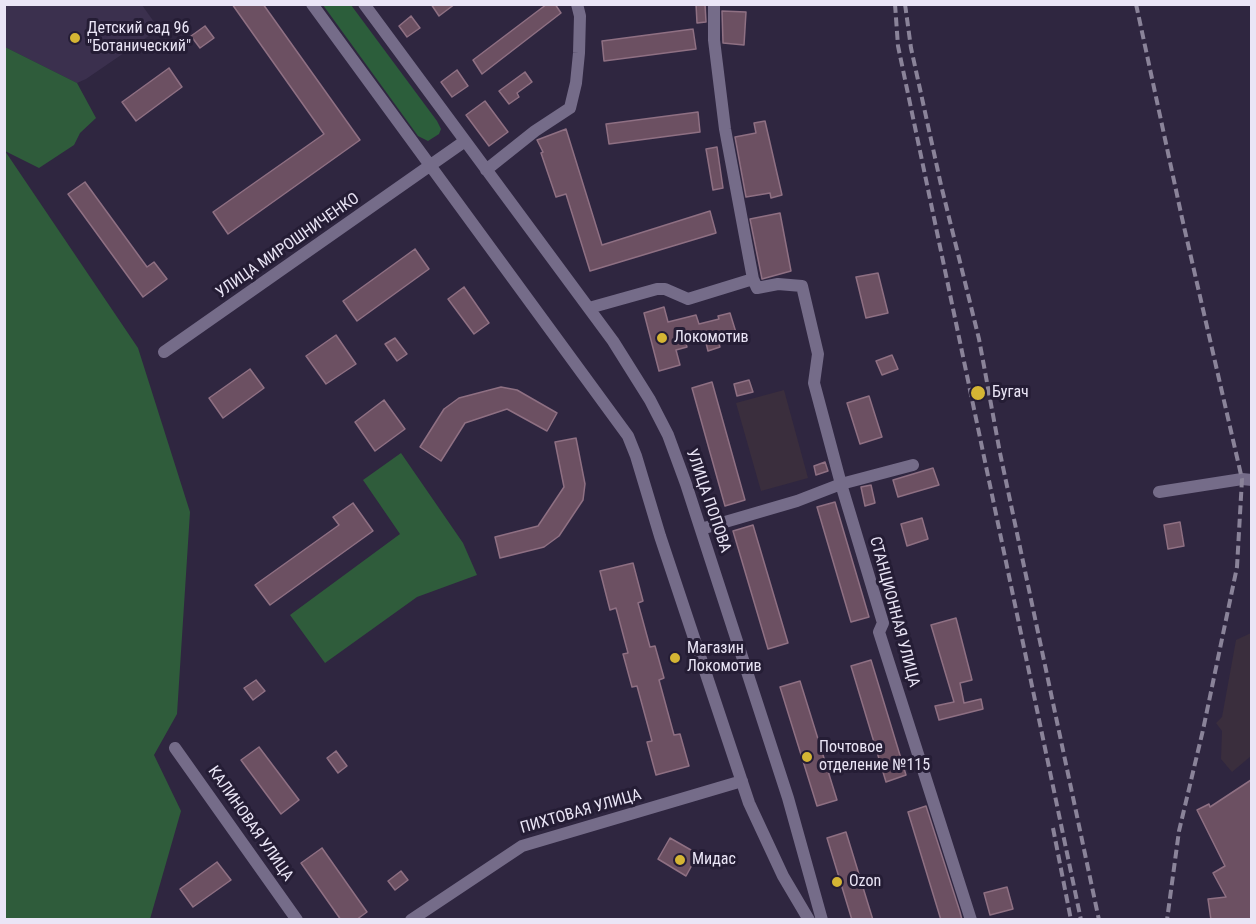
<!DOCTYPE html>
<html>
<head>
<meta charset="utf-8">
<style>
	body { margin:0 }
	#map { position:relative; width:1256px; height:924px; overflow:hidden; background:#2f2640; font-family:"Roboto Condensed",sans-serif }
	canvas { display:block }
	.frame { position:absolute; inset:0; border:6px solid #eae5f6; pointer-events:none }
</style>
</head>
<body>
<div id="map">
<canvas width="1256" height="924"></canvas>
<div class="frame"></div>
</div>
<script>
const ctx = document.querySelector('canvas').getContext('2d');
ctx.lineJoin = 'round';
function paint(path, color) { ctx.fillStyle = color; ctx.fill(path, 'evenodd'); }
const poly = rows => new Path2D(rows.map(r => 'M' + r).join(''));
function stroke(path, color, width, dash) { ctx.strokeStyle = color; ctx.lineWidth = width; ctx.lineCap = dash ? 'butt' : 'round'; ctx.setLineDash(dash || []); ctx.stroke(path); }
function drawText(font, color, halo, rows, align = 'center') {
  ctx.font = font + ' "Roboto Condensed",sans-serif'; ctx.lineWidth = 6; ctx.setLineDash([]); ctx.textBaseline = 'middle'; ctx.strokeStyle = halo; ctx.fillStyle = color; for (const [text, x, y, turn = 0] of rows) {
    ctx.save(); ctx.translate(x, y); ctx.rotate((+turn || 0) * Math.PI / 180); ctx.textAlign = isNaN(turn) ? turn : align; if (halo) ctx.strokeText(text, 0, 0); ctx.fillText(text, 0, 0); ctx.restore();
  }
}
paint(poly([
	[784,390,808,478,761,491,736,403],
	[1251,633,1251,756,1232,772,1221,759,1222,731,1216,723,1222,717,1236,640]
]), '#3a2e3d');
paint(poly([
	[4,5,142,5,159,29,86,79,77,83,5,47]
]), '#3b304e');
paint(poly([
	[5,47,77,83,96,118,80,133,74,145,39,168,5,151,138,348,190,512,177,714,154,755,181,811,150,919,5,919],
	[401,453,463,543,477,575,417,597,325,663,290,615,400,534,363,480]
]), '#2f5c3b');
paint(poly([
	[323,5,351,5,437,121,441,129,439,134,428,141,418,136]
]), '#2c5e3b');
const building = poly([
	[232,4,263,4,360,140,228,234,213,212,324,134,232,4],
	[431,4,455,4,439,16,431,4],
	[547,4,555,4,561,13,482,74,473,60,547,4],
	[696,4,705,4,706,22,697,23,696,4],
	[722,11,746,12,744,45,723,43,722,11],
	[411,16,420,28,407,37,399,26,411,16],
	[205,26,214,38,200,48,191,36,205,26],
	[693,29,696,49,604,61,602,41,693,29],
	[169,68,182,87,136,121,122,102,169,68],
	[457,70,468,86,452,97,441,82,457,70],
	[525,72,532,82,517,93,519,97,509,104,499,91,525,72],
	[485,101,508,132,489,146,466,115,485,101],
	[698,112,700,132,609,144,606,124,698,112],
	[765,121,782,195,771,198,770,193,746,197,735,137,756,133,754,123,765,121],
	[566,129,602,245,710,211,716,233,590,271,566,194,556,197,541,153,543,152,537,140,566,129],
	[717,147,723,188,713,190,706,149,717,147],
	[85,182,147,267,154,262,167,279,143,297,68,194,85,182],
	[780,213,791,271,762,279,750,219,780,213],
	[415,249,429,269,357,321,343,301,415,249],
	[878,273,888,313,866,318,856,277,878,273],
	[464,287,489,323,474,334,448,299,464,287],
	[664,307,668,322,696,315,699,324,719,319,718,316,730,313,738,339,719,344,720,347,708,351,705,339,686,344,687,347,676,350,680,365,659,371,644,313,664,307],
	[336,335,356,364,326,384,306,356,336,335],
	[395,338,407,354,397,361,385,344,395,338],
	[892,355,898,369,882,375,876,361,892,355],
	[250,369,264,388,223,418,209,398,250,369],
	[749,380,753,392,737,396,734,384,749,380],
	[712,382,745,500,725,506,692,388,712,382],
	[501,387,517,390,557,413,547,431,507,409,465,423,441,461,420,447,444,409,459,398,501,387],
	[869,396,882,437,860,444,847,403,869,396],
	[384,400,405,429,375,451,355,422,384,400],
	[576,438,585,484,583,500,559,536,544,547,500,558,495,537,538,526,564,487,555,442,576,438],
	[825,462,828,471,816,475,814,466,825,462],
	[933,468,939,485,898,497,893,480,933,468],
	[871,485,875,503,865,506,861,487,871,485],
	[835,502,869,617,851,622,817,507,835,502],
	[353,503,373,531,270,605,255,585,339,525,333,517,353,503],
	[922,518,928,539,907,546,901,524,922,518],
	[1180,522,1184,546,1168,549,1164,525,1180,522],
	[753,525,788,643,768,649,733,531,753,525],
	[633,563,643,601,638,603,650,647,655,646,664,678,659,680,674,735,680,734,689,766,656,775,647,742,652,741,637,686,632,687,623,654,628,653,616,608,610,610,600,571,633,563],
	[956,618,972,680,960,683,964,703,981,699,983,709,939,720,935,706,954,702,931,625,956,618],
	[871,660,906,775,886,782,851,666,871,660],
	[256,680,265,691,253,700,244,688,256,680],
	[800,681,837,800,817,806,780,687,800,681],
	[259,747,299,800,281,814,241,760,259,747],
	[336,751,347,766,338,773,327,758,336,751],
	[1251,780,1251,920,1211,920,1208,899,1226,897,1213,873,1225,866,1197,810,1209,804,1210,807,1251,780],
	[926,806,960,912,962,920,941,920,908,812,926,806],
	[846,832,873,920,852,920,827,838,846,832],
	[670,838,698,854,686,876,658,859,670,838],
	[322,848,367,912,356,920,341,920,301,863,322,848],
	[217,862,231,880,193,907,180,889,217,862],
	[401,871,408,880,395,890,388,881,401,871],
	[1007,887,1013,909,990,915,984,893,1007,887]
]);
paint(building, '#6c5062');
stroke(building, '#8f7083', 1.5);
stroke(poly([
	[312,4,628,436,636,456,660,536,749,803,783,876,809,920],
	[364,4,613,341,650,400,668,435,686,484,788,798,822,920],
	[714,4,714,40,725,129,753,279,757,288,778,284,802,286,818,354,814,383,841,484,883,623,879,632,971,920],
	[486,170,535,131,570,108,576,83,579,53,580,16,577,4],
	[589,308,657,289,665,289,688,299,753,279],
	[164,352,465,141],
	[1159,492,1242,479,1252,480],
	[701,529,797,501,841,484,913,465],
	[175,748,297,920],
	[411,920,522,846,742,781]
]), '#756c89', 12);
stroke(poly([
	[895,4,898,46,1081,920],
	[905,4,911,48,941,185,979,339,1000,453,1099,920],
	[1136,4,1182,218,1242,479,1237,567,1203,730,1179,831,1167,920],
	[1053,828,1071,920]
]), '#8a8399', 4, [9, 4.5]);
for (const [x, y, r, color] of [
	[75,38,6,"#d5b534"],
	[662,338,6,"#d5b534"],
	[978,393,8,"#d5b534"],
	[675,658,6,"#d5b534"],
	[807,757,6,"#d5b534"],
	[680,860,6,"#d5b534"],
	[837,882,6,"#d5b534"]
]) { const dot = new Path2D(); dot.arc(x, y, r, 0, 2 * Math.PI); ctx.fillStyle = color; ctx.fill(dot); stroke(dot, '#251d35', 2); }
drawText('16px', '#eae5f6', '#251d35', [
	["Детский сад 96",87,29],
	["\"Ботанический\"",87,47],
	["Локомотив",674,338],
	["Бугач",992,393],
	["Магазин",687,649],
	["Локомотив",687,667],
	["Почтовое",819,748],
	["отделение №115",819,766],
	["Мидас",692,860],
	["Ozon",849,882]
], 'left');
drawText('16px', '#eae5f6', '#251d35', [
	["УЛИЦА МИРОШНИЧЕНКО",288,246,-35],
	["УЛИЦА ПОПОВА",708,501,71],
	["СТАНЦИОННАЯ УЛИЦА",894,612,75],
	["ПИХТОВАЯ УЛИЦА",581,812,-16],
	["КАЛИНОВАЯ УЛИЦА",250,824,55]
]);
</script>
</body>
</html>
